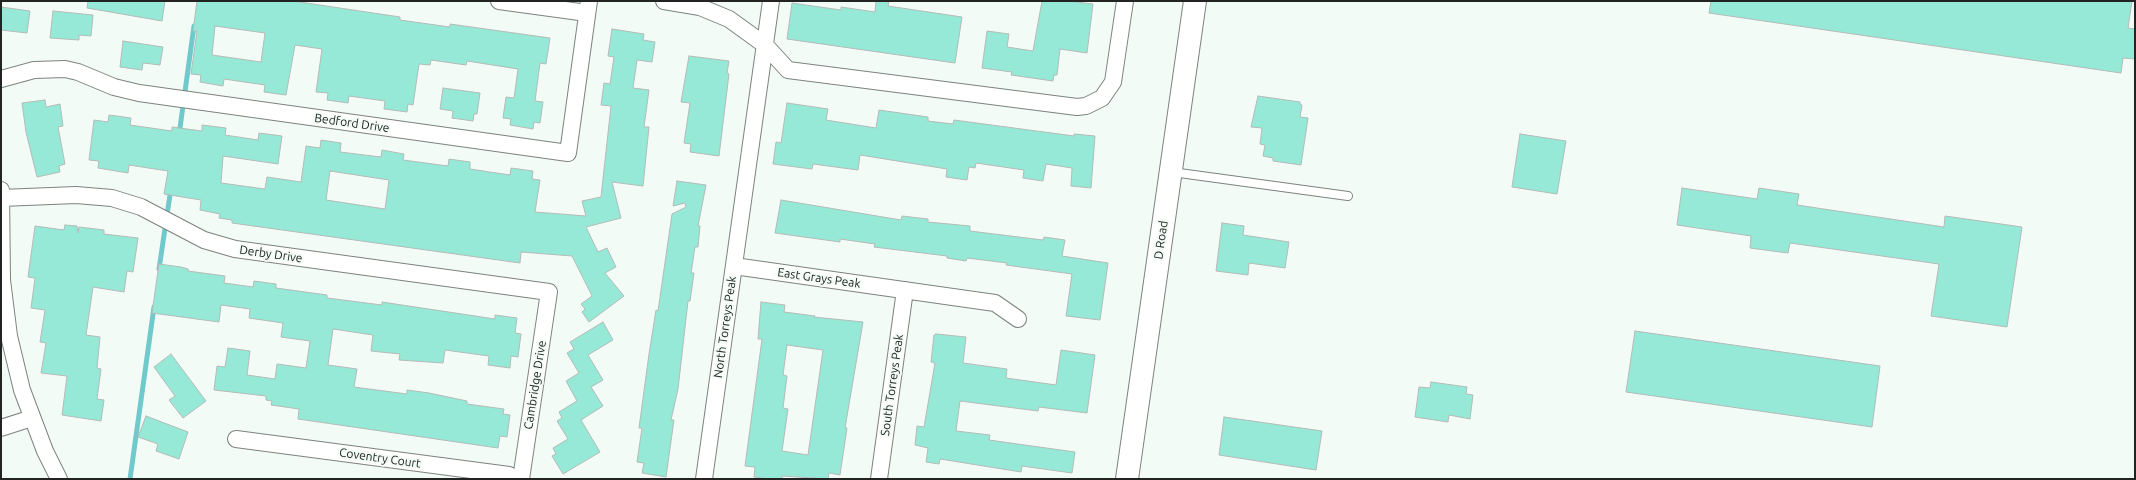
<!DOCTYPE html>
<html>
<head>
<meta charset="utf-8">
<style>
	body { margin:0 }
	#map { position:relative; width:2136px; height:480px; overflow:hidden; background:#f3fbf6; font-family:Ubuntu,sans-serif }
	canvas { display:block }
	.frame { position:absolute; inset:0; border:2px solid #212422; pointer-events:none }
</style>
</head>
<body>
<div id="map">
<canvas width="2136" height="480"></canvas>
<div class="frame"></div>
</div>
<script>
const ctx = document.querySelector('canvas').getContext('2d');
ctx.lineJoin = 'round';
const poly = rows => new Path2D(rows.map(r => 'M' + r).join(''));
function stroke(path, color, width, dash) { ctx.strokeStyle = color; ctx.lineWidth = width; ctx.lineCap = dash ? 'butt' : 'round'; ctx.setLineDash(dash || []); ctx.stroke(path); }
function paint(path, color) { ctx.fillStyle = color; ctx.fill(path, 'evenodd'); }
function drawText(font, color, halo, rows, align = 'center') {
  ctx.font = font + ' Ubuntu,sans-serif'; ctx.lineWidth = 4; ctx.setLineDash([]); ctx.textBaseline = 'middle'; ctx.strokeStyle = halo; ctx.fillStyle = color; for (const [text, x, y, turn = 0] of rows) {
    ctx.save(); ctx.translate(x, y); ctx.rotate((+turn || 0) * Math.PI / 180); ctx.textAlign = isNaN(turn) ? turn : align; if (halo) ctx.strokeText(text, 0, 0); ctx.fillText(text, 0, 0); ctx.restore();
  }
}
stroke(poly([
	[179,135,194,26],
	[159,269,171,188],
	[130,479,154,307]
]), '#70cacc', 5);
const building = poly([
	[88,1,165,1,162,21,87,8,88,1],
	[197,1,293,1,400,17,400,20,450,27,450,24,550,38,546,64,540,63,535,101,543,102,540,123,534,122,533,129,510,125,511,119,503,118,506,97,514,98,518,69,467,61,466,65,431,60,430,65,419,64,413,105,408,104,407,112,384,109,385,101,349,96,348,103,327,100,328,93,316,92,322,49,295,45,286,95,264,92,265,85,224,79,223,86,200,82,201,75,191,74,197,31,193,31,197,1],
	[215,26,265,33,261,62,212,55,215,26],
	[876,1,889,1,888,6,962,17,955,63,787,39,792,3,841,10,841,7,875,12,876,1],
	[1042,1,1068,1,1093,4,1087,53,1060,49,1057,75,1054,75,1053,81,1011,75,1012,72,982,68,987,31,1009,34,1007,47,1033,51,1042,1],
	[1711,1,2132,1,2128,28,2135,29,2135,59,2123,58,2121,73,1709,13,1711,1],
	[1,7,30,11,27,33,1,30,1,7],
	[53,11,93,15,91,36,79,35,79,40,50,38,53,11],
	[612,29,644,34,643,40,655,42,652,62,637,60,633,88,649,90,644,127,649,127,643,186,612,182,621,218,586,227,598,252,607,248,616,267,605,273,624,296,589,322,582,312,585,309,581,304,592,296,572,256,521,252,520,263,232,223,232,220,219,218,220,214,200,210,201,200,164,194,168,171,129,165,128,173,98,168,99,161,89,160,94,120,108,122,109,115,131,118,130,125,172,131,172,127,202,131,202,125,226,128,225,135,258,140,259,133,282,136,278,164,223,156,221,183,265,189,267,177,301,182,306,146,320,148,321,140,341,143,340,152,381,157,382,150,404,154,403,160,448,166,449,159,470,162,470,169,510,175,511,168,533,171,532,179,540,180,535,212,586,216,582,201,601,197,611,106,601,105,604,83,610,84,614,57,608,56,612,29],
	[330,171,389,180,385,209,326,200,330,171],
	[123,41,163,47,160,65,143,63,142,70,120,67,123,41],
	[689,56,729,61,727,73,729,74,719,156,690,152,691,144,684,143,690,103,681,102,689,56],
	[443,88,480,93,477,114,474,114,473,121,452,118,453,111,440,109,443,88],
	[1258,96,1300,102,1300,104,1302,105,1300,117,1308,118,1301,165,1273,161,1273,158,1263,156,1265,145,1260,144,1262,128,1251,127,1258,96],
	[45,100,46,107,60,104,63,126,58,127,65,164,59,166,60,172,37,177,26,132,22,103,45,100],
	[787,103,828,109,826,120,876,128,879,110,928,117,928,121,953,124,954,120,1074,136,1074,134,1095,136,1091,188,1071,186,1072,168,1046,164,1043,181,1023,178,1024,170,976,163,975,168,969,167,967,180,946,177,947,169,860,155,858,170,813,164,812,169,773,164,776,142,781,143,787,103],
	[1520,134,1566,141,1557,194,1512,187,1520,134],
	[677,181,706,185,698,226,700,226,698,247,695,247,691,273,694,273,690,301,688,301,678,389,671,420,674,420,666,477,642,473,644,463,637,462,642,428,639,428,649,354,656,310,658,311,672,214,686,207,685,203,673,206,677,181],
	[1682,188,1757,199,1759,188,1799,194,1797,205,1944,227,1945,216,2022,227,2007,327,1931,316,1939,264,1790,243,1788,253,1750,248,1751,236,1677,225,1682,188],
	[781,200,901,220,902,216,928,219,928,222,970,226,970,231,1043,240,1044,237,1065,240,1062,256,1108,263,1100,320,1066,316,1072,274,1006,265,1007,263,967,258,966,261,947,258,947,256,874,247,875,244,840,239,840,242,775,233,781,200],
	[1222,223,1244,226,1243,235,1289,242,1285,268,1249,263,1248,275,1216,271,1222,223],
	[65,225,77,226,78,233,79,227,104,230,104,234,138,238,133,272,127,271,124,292,93,287,86,335,100,337,97,368,101,369,97,399,104,400,101,421,62,415,67,376,41,373,46,343,40,342,45,310,31,308,35,278,28,277,35,226,64,230,65,225],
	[159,264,181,267,188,269,188,271,225,276,224,283,253,287,254,281,276,284,276,288,327,295,327,298,382,305,382,302,495,319,495,315,517,318,515,333,521,334,518,357,511,356,510,368,488,365,489,356,445,350,443,363,399,360,400,354,371,351,373,335,333,329,328,365,357,369,354,387,407,394,407,390,429,393,467,401,467,404,504,409,503,414,510,415,507,437,500,436,498,448,298,419,299,409,271,405,272,401,266,400,266,396,214,390,217,366,225,367,228,348,250,351,247,375,275,379,277,364,306,368,310,341,281,337,283,323,249,318,250,309,221,305,219,322,152,313,159,264],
	[761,302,785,305,784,312,815,316,814,317,863,322,845,428,847,428,840,475,829,473,828,479,782,476,782,479,768,479,754,477,755,467,745,466,762,339,758,339,761,302],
	[787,345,823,350,808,455,782,451,788,409,783,408,787,376,783,375,787,345],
	[603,322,613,340,588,355,603,380,591,387,603,406,581,420,600,452,563,474,552,456,556,454,553,448,568,439,557,421,562,418,559,412,577,401,566,381,579,373,567,353,574,349,570,342,603,322],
	[1635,331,1880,366,1872,427,1626,392,1635,331],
	[936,334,966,337,963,363,1007,369,1006,378,1056,385,1061,350,1095,355,1087,413,1039,407,1038,411,960,401,956,431,990,435,989,440,1075,452,1072,473,1022,466,1021,472,940,459,939,464,926,462,928,448,915,445,917,426,924,427,935,363,931,362,934,335,936,334],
	[171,354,206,401,183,418,169,400,175,396,154,367,171,354],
	[1431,382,1467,387,1466,394,1473,395,1470,419,1449,415,1448,422,1415,417,1419,387,1430,388,1431,382],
	[146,416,188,432,179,459,156,451,158,444,138,437,146,416],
	[1224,417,1322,431,1316,470,1219,455,1224,417]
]);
paint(building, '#95e9d6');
stroke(building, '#b3bbb8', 1);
const lane = poly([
	[1172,172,1348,196]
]);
const street = poly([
	[499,1,587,13],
	[664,1,700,7,729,19,765,45,788,70,1077,107,1086,106,1102,98,1113,82,1125,1],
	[1,79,34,70,65,69,78,72,114,87,139,93,568,153,589,1],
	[1,190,2,280,9,336,22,390,45,451,59,479],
	[1,198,76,195,112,198,141,207,204,240,235,249,549,292,521,479],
	[734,266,995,303,1018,319],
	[1,428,32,418],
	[236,439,509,475,507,477,521,478],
	[704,479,771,1],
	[879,479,905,290]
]);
const secondary = poly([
	[1127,479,1195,1]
]);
stroke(lane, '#7d837f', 10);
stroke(street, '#7d837f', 18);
stroke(secondary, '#7d837f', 24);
stroke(lane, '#fff', 8);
stroke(street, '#fff', 16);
stroke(secondary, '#fff', 22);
drawText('12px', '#212422', '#f3fbf6', [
	["Bedford Drive",352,123,8],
	["D Road",1161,240,-82],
	["Derby Drive",271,254,8],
	["East Grays Peak",819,278,8],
	["North Torreys Peak",725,327,-82],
	["Cambridge Drive",535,385,-81],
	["South Torreys Peak",892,385,-82],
	["Coventry Court",380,458,8]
]);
</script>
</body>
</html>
